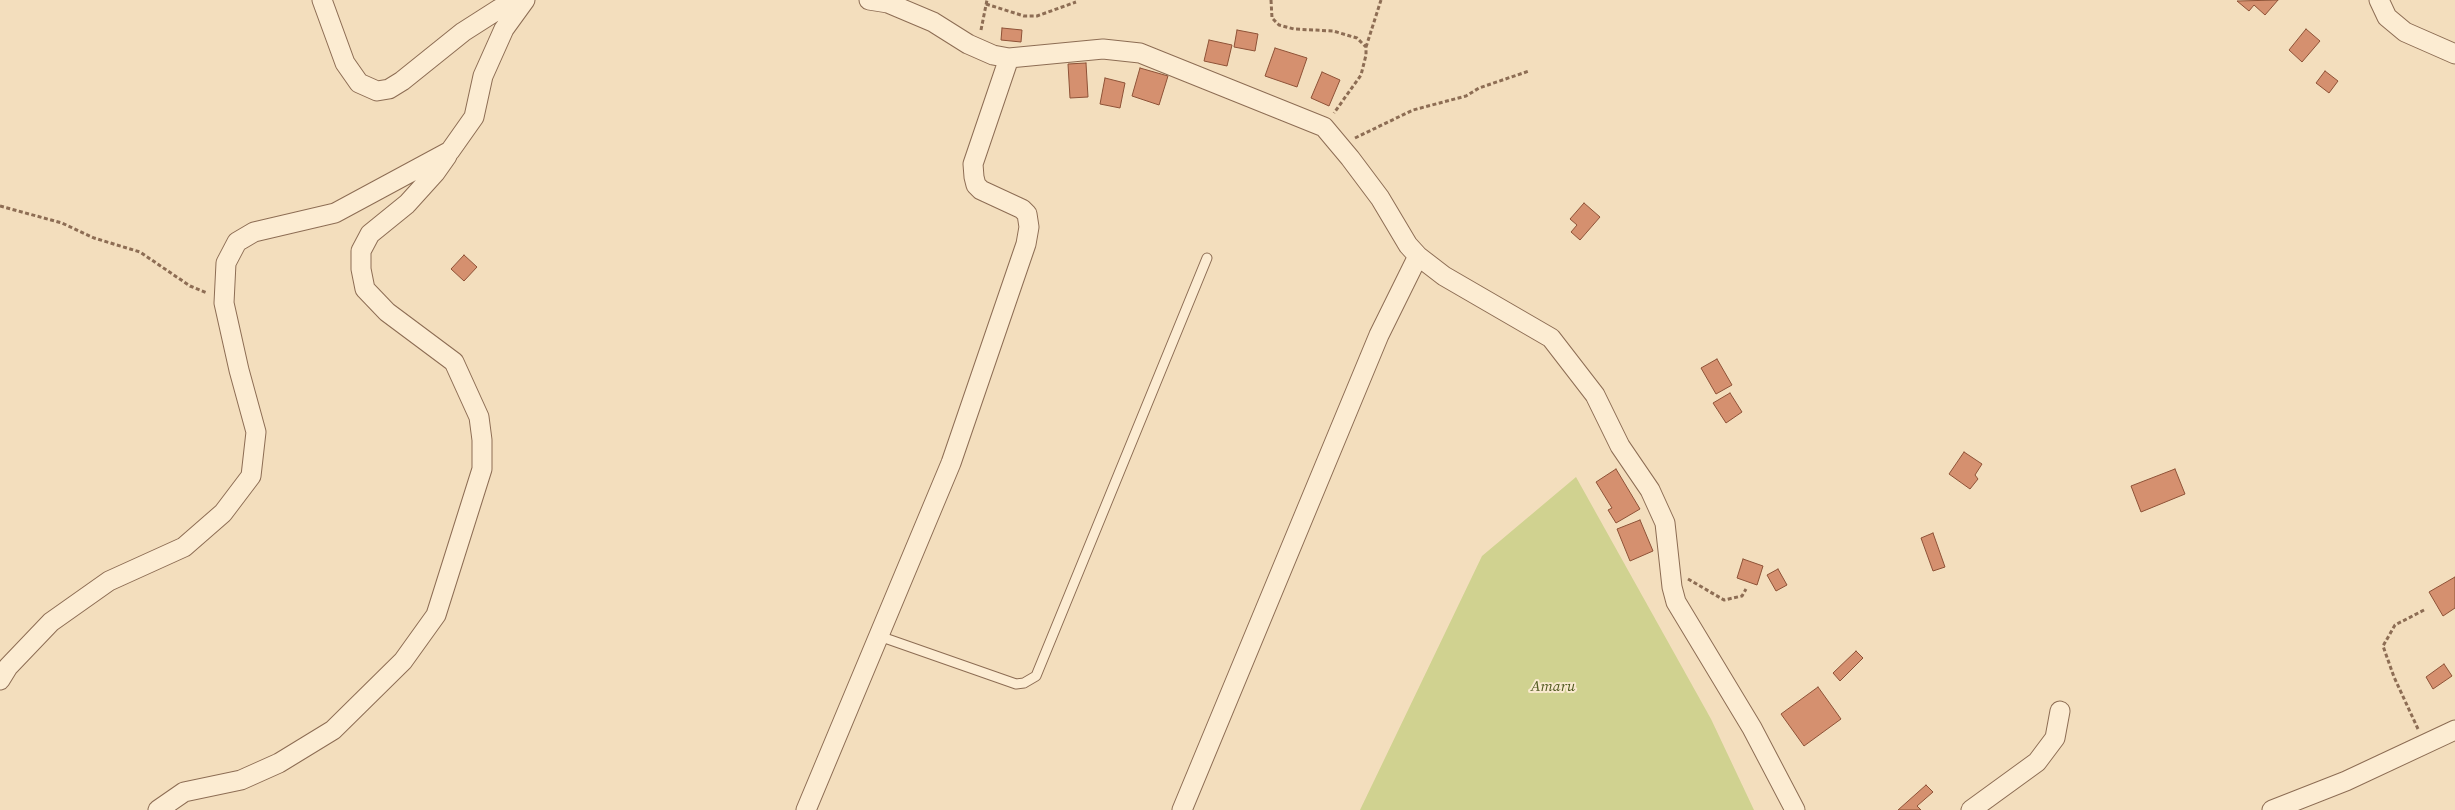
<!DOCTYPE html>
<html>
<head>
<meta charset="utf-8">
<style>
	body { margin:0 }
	canvas { display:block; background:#f3debd }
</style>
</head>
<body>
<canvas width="2455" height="810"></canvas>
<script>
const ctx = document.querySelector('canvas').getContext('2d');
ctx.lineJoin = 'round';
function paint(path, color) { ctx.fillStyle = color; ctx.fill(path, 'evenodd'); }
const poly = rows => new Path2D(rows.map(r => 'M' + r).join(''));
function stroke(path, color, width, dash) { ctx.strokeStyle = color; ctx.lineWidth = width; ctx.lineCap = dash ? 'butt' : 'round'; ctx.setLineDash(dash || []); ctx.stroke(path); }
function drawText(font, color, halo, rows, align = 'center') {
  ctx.font = font + ' "Source Serif 4",serif'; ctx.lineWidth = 4; ctx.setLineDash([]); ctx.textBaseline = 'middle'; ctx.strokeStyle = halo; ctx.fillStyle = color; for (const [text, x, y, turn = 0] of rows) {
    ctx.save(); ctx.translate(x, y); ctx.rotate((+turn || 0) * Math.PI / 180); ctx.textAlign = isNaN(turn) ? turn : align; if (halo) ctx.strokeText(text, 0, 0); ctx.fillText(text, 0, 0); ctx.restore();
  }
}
paint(poly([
	[1576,477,1711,719,1754,810,1360,810,1482,556]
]), '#d0d290');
const building = poly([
	[2278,0,2265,15,2254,5,2249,11,2237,1,2278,0],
	[1002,28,1022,30,1021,42,1001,40,1002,28],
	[2306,29,2320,41,2302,62,2289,50,2306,29],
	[1237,30,1258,34,1255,51,1234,47,1237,30],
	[1209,40,1232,45,1227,66,1204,61,1209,40],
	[1275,48,1307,58,1297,87,1265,76,1275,48],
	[1086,63,1088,97,1070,98,1068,64,1086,63],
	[1140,68,1168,76,1159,105,1132,96,1140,68],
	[2325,71,2338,81,2329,93,2316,83,2325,71],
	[1322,72,1340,80,1329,106,1311,98,1322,72],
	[1105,78,1125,83,1120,108,1100,104,1105,78],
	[1584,203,1600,217,1580,240,1571,232,1577,225,1570,219,1584,203],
	[464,255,477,267,464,281,451,269,464,255],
	[1717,359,1732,385,1716,394,1701,368,1717,359],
	[1730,393,1742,412,1726,423,1713,403,1730,393],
	[1964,452,1982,464,1975,475,1978,479,1970,489,1949,474,1964,452],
	[1616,469,1640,509,1616,523,1608,510,1612,508,1596,482,1616,469],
	[2175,469,2185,494,2141,512,2131,486,2175,469],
	[1640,520,1653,551,1630,561,1617,529,1640,520],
	[1933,533,1945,567,1933,571,1921,538,1933,533],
	[1743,559,1763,566,1757,585,1737,578,1743,559],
	[1778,569,1787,585,1776,591,1767,575,1778,569],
	[2455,577,2455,608,2443,616,2429,592,2455,577],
	[1856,651,1863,658,1840,681,1833,673,1856,651],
	[2444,664,2452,676,2433,689,2426,677,2444,664],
	[1818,687,1841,719,1804,746,1781,714,1818,687],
	[1926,785,1933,792,1917,806,1921,810,1898,810,1926,785]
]);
paint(building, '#d5906f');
stroke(building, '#8e5237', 1);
const service = poly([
	[879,636,1016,684,1024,683,1036,676,1207,258]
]);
const minor = poly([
	[322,0,345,63,359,83,377,91,389,89,402,81,463,32,499,9,518,0],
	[869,0,888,3,933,22,968,44,993,55,1009,58,1103,49,1140,53,1324,127,1350,158,1380,198,1408,245,1418,256,1444,276,1551,338,1595,395,1620,446,1650,490,1665,523,1672,587,1676,602,1752,728,1795,810],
	[2379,0,2387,17,2405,32,2455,54],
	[0,680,8,667,51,622,109,581,184,547,223,513,251,476,256,432,239,370,224,303,226,263,237,242,254,232,335,213,450,151,474,117,483,76,504,29,525,0],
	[158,810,184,792,241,780,279,763,333,730,403,661,436,615,482,469,482,440,479,417,454,362,387,312,365,289,361,269,361,251,370,234,407,204,435,173,447,156],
	[806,810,951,463,1026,244,1029,227,1027,214,1022,209,981,190,976,185,974,177,973,164,1009,58],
	[1182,810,1379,335,1418,256],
	[1971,810,2037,762,2055,738,2060,711],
	[2272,810,2346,781,2455,730]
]);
stroke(service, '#8d6d54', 11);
stroke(minor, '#8d6d54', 21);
stroke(poly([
	[1271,0,1272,18,1279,25,1294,29,1333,31,1357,38,1366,47,1366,55,1361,75,1334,113],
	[986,4,1024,16,1037,16,1076,2],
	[981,30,987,0],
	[1366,47,1381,0],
	[1355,138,1413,110,1466,96,1479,88,1529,71],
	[0,206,62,223,94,238,140,252,190,286,207,293],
	[1688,579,1724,600,1742,596,1746,589],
	[2418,729,2394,677,2383,646,2395,625,2426,609]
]), '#8d6d54', 3, [4, 2.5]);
stroke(service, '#fcecd2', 9);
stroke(minor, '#fcecd2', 19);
drawText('italic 15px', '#50591f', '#f9e9ce', [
	["Amaru",1553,687]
]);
</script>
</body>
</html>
